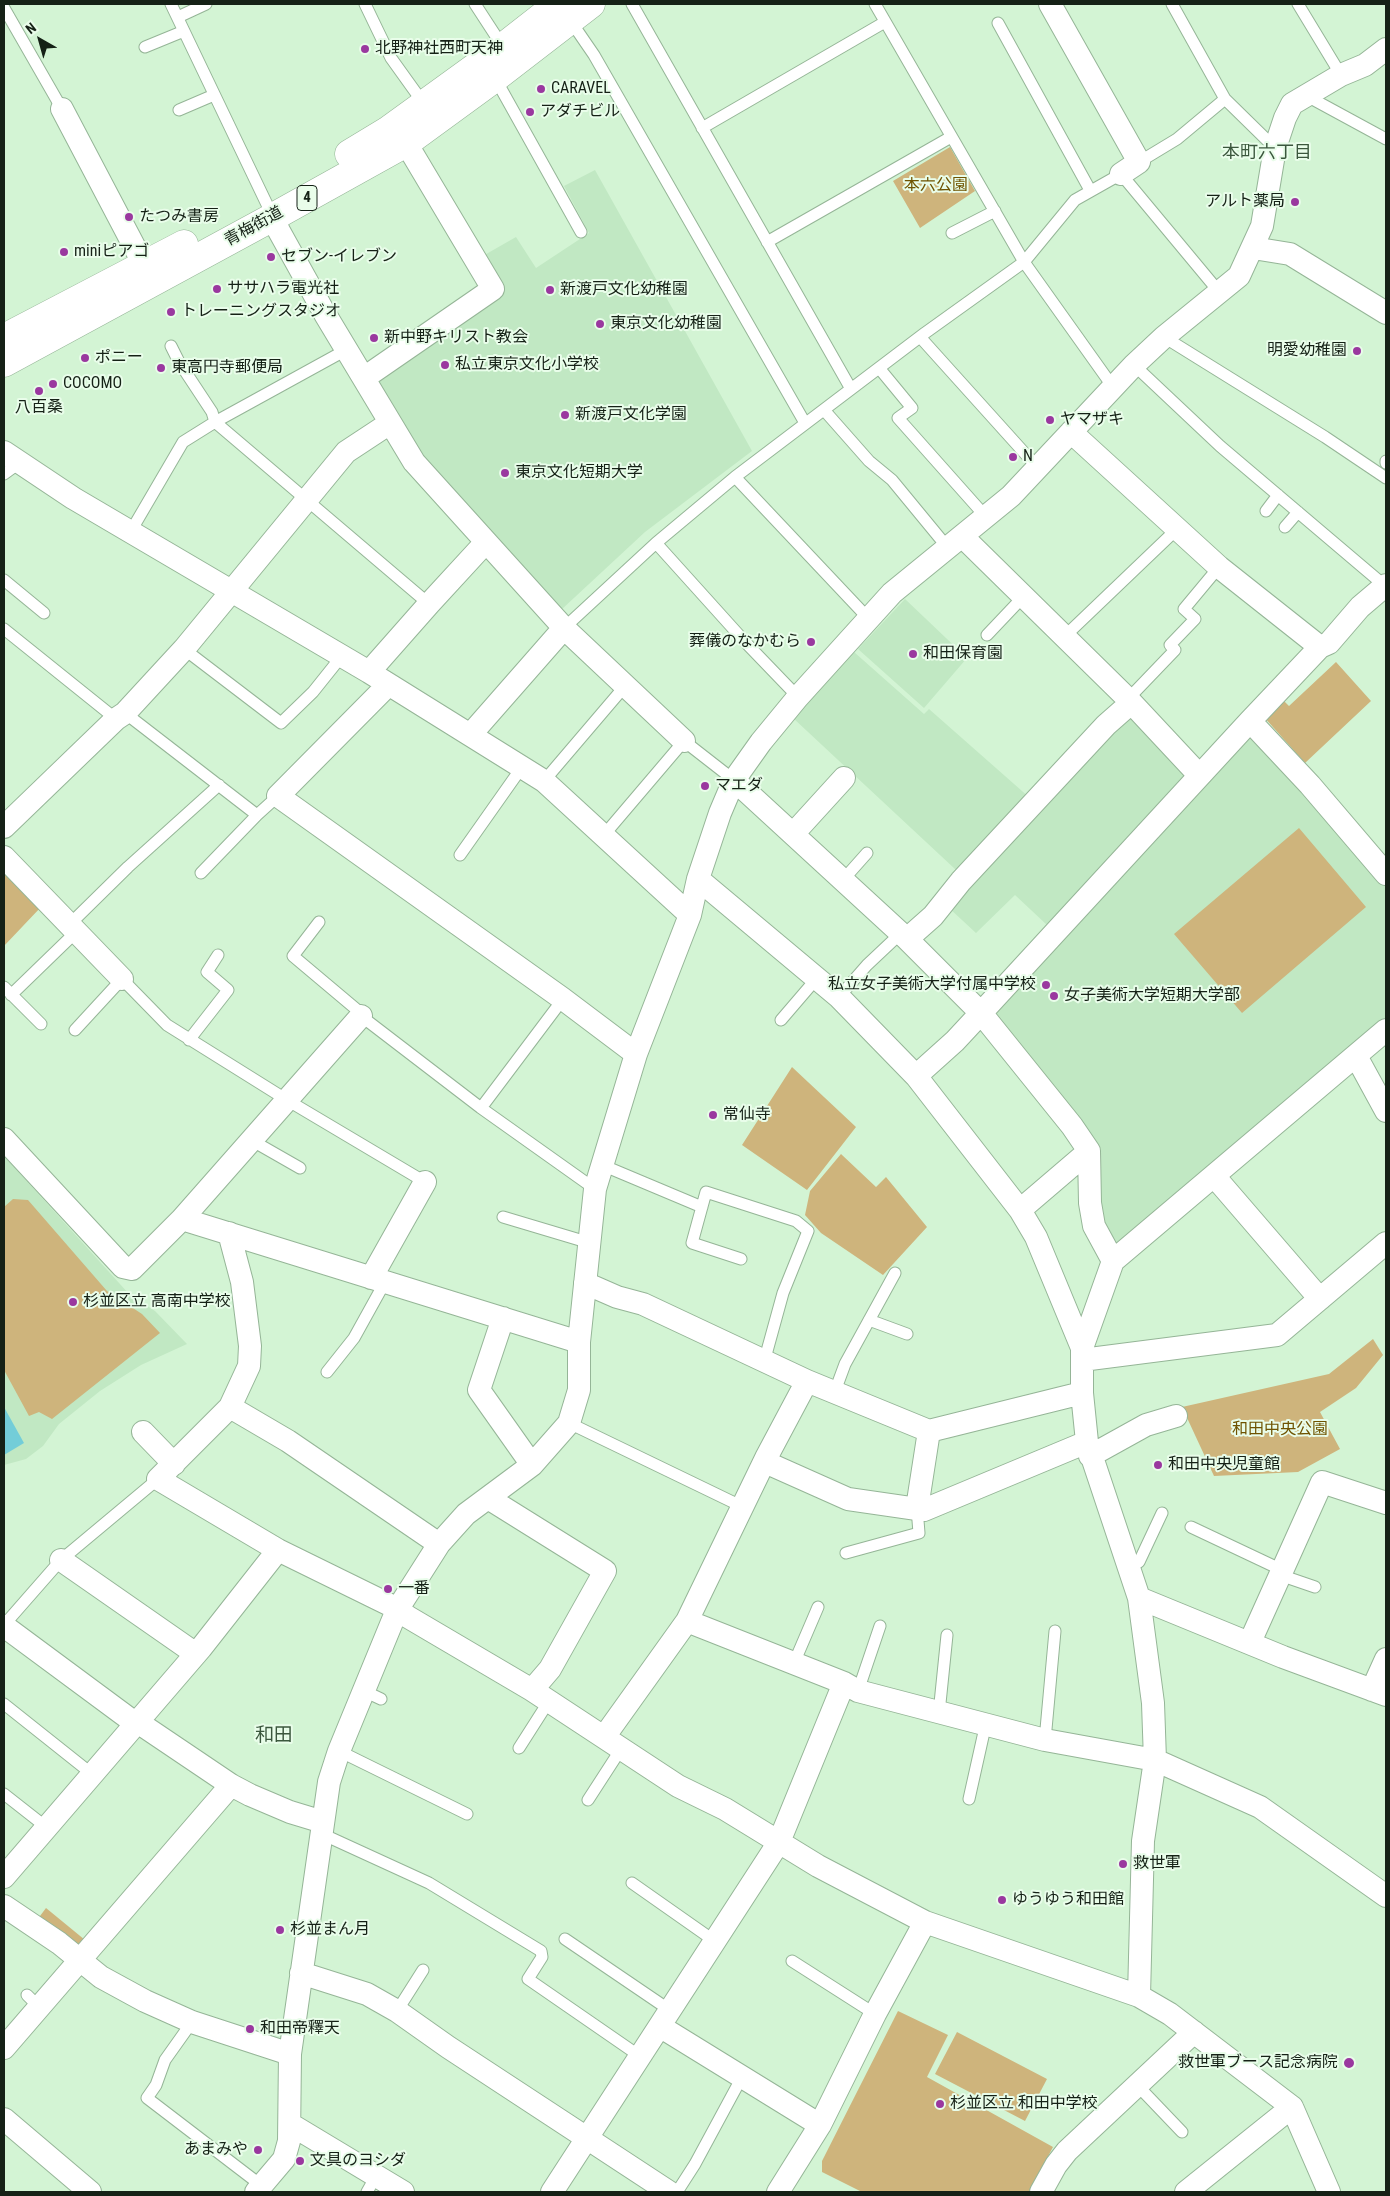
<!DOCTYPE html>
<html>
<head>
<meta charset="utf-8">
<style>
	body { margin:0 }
	#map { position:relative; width:1390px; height:2196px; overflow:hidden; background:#d3f4d4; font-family:"Roboto Condensed",sans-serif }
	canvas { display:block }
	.frame { position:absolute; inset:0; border:5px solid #152116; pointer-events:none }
	.north { position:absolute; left:15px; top:15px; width:50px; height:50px; -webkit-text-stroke:4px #e9fdea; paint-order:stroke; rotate:322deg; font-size:14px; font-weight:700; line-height:20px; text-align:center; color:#152116 }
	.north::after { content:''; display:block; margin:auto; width:18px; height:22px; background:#152116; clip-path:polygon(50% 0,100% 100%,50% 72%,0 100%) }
</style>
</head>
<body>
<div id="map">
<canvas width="1390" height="2196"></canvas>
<div class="frame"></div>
<div class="north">N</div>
</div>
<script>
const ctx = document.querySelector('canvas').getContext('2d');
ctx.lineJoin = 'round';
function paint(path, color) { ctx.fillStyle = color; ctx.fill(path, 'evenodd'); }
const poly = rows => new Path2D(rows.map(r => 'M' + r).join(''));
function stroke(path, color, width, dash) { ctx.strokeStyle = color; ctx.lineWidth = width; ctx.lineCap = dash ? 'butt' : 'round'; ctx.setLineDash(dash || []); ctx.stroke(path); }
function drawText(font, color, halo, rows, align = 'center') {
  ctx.font = font + ' "Roboto Condensed","Noto Sans JP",sans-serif'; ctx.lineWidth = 4; ctx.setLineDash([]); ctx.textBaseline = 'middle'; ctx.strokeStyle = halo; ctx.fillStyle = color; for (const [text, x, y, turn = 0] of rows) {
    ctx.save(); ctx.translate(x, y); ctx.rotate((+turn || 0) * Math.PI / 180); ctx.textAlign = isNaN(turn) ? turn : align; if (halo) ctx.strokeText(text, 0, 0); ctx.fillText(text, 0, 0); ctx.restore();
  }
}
paint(poly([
	[595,170,752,451,645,532,561,610,426,460,376,379,500,293,481,257,516,237,536,268,589,233,564,186],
	[905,599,967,658,924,708,858,649],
	[854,652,924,714,929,709,1039,806,1129,713,1199,787,1252,733,1386,883,1386,1022,1116,1246,1103,1223,1098,1179,993,1017,1063,940,1015,895,976,933,949,908,970,883,793,718],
	[4,1156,129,1294,155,1311,187,1344,141,1365,100,1391,59,1424,43,1446,26,1459,4,1465]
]), '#c1e8c3');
paint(poly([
	[950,147,975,191,920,228,893,181],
	[1336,662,1371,701,1305,763,1264,717,1282,699,1289,706],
	[1299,828,1366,907,1242,1013,1174,934],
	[4,869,41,907,4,946],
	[792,1067,856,1127,807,1190,742,1145],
	[841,1154,876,1187,886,1177,927,1227,883,1275,821,1233,805,1215,810,1191],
	[13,1199,28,1200,107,1291,142,1314,160,1333,52,1419,39,1412,29,1416,4,1370,4,1207],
	[1373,1339,1383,1355,1356,1388,1320,1412,1340,1449,1298,1472,1214,1476,1182,1407,1329,1374],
	[46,1908,85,1940,80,1949,37,1920],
	[898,2011,948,2035,927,2077,1053,2147,1029,2192,862,2192,822,2172,822,2161],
	[957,2032,1047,2079,1025,2121,935,2074]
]), '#ceb47c');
paint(poly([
	[4,1407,24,1443,4,1455]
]), '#73cdd8');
const service = poly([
	[171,4,273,217],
	[365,4,391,58,424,104],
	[475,4,503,47],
	[632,4,851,389],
	[875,4,1024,262,1113,387],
	[1172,4,1225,99,1275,148],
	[1298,4,1341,75],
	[4,8,62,109],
	[178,17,206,4],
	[570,20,594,55,805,423],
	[998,23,1090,190],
	[145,47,184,31],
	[495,78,581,232],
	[1305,95,1386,139],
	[179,110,214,95],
	[702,128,885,22],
	[1139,162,1177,139,1225,99],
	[952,233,995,211],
	[767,242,951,137],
	[920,337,1038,468],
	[1164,337,1325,437,1386,478],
	[171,346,179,362,212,412,215,422,429,604],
	[1134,365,1220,446,1385,586],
	[879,368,912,408,898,418,986,517],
	[824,410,869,461,892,480,948,548],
	[1386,461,1386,463],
	[4,474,19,463],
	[735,477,868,618],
	[1266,511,1278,495],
	[1285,527,1298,512],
	[131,531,183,442,215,422,346,350],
	[656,543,747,644,798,697],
	[4,580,44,613],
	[564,628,656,543,735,477,925,333,1024,262,1075,200,1121,174,1220,293],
	[4,629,116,719],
	[987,635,1023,597],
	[1064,637,1177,529],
	[184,649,281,723,313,692,341,657],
	[1128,699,1175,650,1170,645,1195,619,1184,609,1219,567],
	[125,713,257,815,278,796],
	[544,781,625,686],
	[604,835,684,741,734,780],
	[460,855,522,767],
	[201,873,257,815],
	[843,880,867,853],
	[319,922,293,956,356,1009,361,1016,481,1108,595,1189],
	[69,925,128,867,219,785],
	[4,987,41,1024],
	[11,995,76,932],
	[839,997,867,965,901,933],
	[781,1020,817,978],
	[75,1030,122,979,167,1025,287,1100,425,1182],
	[189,1040,228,990,207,972,218,955],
	[481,1108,563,999],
	[251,1140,300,1168],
	[602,1165,702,1207],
	[503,1217,590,1243],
	[741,1259,692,1243,706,1192,796,1221,808,1231,783,1293,764,1362],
	[869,1320,907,1334],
	[327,1372,354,1338,385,1282],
	[835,1391,845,1364,895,1273],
	[569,1423,743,1507],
	[1191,1527,1282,1570],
	[846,1553,919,1533,917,1508],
	[1128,1567,1139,1562,1162,1513],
	[1280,1575,1315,1587],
	[4,1625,61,1560,158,1479],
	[794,1663,818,1607],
	[364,1691,381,1699],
	[858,1691,880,1626],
	[4,1704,92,1774],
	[939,1713,947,1635],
	[1045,1740,1055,1631],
	[519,1748,549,1701],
	[339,1751,467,1814],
	[4,1794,46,1827],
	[969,1799,986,1723],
	[588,1800,621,1749],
	[322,1834,429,1883,541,1951,542,1957,528,1979,641,2057],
	[632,1883,716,1942],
	[565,1939,671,2011],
	[792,1961,875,2014],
	[27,1995,40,2008],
	[397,2011,423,1970],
	[192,2022,165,2060,156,2085,147,2098,262,2186],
	[1138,2086,1182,2132],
	[367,2192,376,2176],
	[677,2192,695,2164,742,2077]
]);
const minor = poly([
	[1050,4,1139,162,1121,174],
	[62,109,144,265],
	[273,217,279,231,325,314,414,462,564,628,684,741],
	[1253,248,1290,254,1386,313],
	[364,378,493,289,406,143],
	[1071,432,1219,567,1320,647],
	[4,452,73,498,369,672,544,781,690,915],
	[963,537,1128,699,1199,775],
	[369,672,429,604,486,542],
	[388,685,278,796,563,999,636,1054],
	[1250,721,1310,785,1386,874],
	[471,734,564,628],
	[734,780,907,939,981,1013,1072,1126,1089,1151,1090,1203,1094,1226,1113,1261,1082,1348,1082,1393,1087,1442,1139,1598,1153,1703,1155,1760,1143,1841,1139,1996],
	[4,827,116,719,125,713,184,649,346,452,390,423],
	[793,834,844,778],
	[4,857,122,979],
	[698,879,839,997,916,1076,1020,1210,1036,1237,1082,1348],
	[907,939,933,916,961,881,1106,725,1131,703],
	[1356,1056,1386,1111],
	[916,1076,955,1041,981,1013,1250,721,1320,647,1329,643,1360,607,1386,585],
	[4,1139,123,1267,132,1269,182,1219,361,1016],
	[1214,1176,1320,1299],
	[1020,1210,1089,1151],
	[182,1219,579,1342],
	[229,1233,242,1282,250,1346,249,1366,230,1407,158,1479,278,1550,390,1605,408,1617,532,1690,678,1786,725,1809,818,1866,925,1922,1139,1996,1170,2014,1292,2107,1329,2192],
	[1113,1261,1386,1030],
	[371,1278,425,1182],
	[585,1283,617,1297,643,1304,807,1381,766,1458,687,1621,604,1737],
	[503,1318,479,1390,532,1465],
	[1082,1360,1277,1335,1386,1243],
	[807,1381,929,1431],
	[230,1407,288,1441,439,1544],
	[143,1432,174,1464],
	[1090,1456,1146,1425,1176,1416],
	[765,1462,848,1499,924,1510,1087,1442],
	[488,1498,605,1571,550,1669,532,1690],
	[917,1508,929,1431,1082,1393],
	[61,1560,196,1654],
	[1139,1598,1283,1657,1386,1695],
	[687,1621,844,1683,858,1691,1045,1740,1155,1760,1260,1807,1386,1896],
	[4,1626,135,1723,142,1725,231,1785,250,1795,290,1812,323,1822],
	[1250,1642,1322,1482,1386,1503],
	[1372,1690,1386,1659],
	[4,1877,201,1648,278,1550],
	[4,1906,59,1943,101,1977,145,2001,192,2022,290,2054],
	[301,1973,367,1994,397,2011,448,2047,669,2192],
	[661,2027,820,2125],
	[4,2048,231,1785],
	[4,2119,90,2192],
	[290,2124,403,2192],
	[256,2192,284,2159,289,2141,290,2054,329,1782,339,1751,397,1610,439,1544,466,1514,532,1465,569,1423,579,1390,579,1342,595,1189,636,1054,690,915,698,879,720,813,734,780,761,742,798,697,892,593,1011,496,1134,365,1164,337,1239,276,1262,226,1275,148,1285,118,1292,104,1341,75,1365,65,1386,49],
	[552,2192,779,1842,844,1683],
	[778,2192,820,2125,875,2014,925,1922],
	[1041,2192,1056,2165,1067,2151,1194,2032],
	[1186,2192,1292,2107]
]);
const primary = poly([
	[349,154,387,131,503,47,558,4],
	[4,338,184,244],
	[4,363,273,217,406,143,495,78,591,4]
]);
stroke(service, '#95b597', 13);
stroke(minor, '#95b597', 24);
stroke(primary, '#95b597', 29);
stroke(service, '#fff', 11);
stroke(minor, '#fff', 22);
stroke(primary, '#fff', 28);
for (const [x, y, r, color] of [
	[365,49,5,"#9a389f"],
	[541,89,5,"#9a389f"],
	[530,112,5,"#9a389f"],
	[1295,202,5,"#9a389f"],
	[129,217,5,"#9a389f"],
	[64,252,5,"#9a389f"],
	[271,257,5,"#9a389f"],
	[217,289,5,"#9a389f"],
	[550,290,5,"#9a389f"],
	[171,312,5,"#9a389f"],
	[600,324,5,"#9a389f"],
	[374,338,5,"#9a389f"],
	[1357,351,5,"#9a389f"],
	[85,358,5,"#9a389f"],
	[445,365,5,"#9a389f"],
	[161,368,5,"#9a389f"],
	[53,384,5,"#9a389f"],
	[39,391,5,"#9a389f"],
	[565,415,5,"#9a389f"],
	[1050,420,5,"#9a389f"],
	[1013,457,5,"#9a389f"],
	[505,473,5,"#9a389f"],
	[811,642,5,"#9a389f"],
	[913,654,5,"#9a389f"],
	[705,786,5,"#9a389f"],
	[1046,985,5,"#9a389f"],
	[1054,996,5,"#9a389f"],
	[713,1115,5,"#9a389f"],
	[73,1302,5,"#9a389f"],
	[1158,1465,5,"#9a389f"],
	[388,1589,5,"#9a389f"],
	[1123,1864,5,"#9a389f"],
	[1002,1900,5,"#9a389f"],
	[280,1930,5,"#9a389f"],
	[250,2029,5,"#9a389f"],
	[1349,2063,6,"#9a389f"],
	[940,2104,5,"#9a389f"],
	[258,2150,5,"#9a389f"],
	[300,2161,5,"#9a389f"]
]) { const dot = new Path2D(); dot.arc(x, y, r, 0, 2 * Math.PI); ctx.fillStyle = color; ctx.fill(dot); stroke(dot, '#e9fdea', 2); }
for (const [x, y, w] of [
	[307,198,20]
]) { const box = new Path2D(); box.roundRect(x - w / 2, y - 12.5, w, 25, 4); ctx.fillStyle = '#e9fdea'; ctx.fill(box); stroke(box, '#152116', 1); }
drawText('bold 15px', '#152116', null, [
	["4",307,198]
]);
drawText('16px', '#152116', '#e9fdea', [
	["北野神社西町天神",375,49],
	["CARAVEL",551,89],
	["アダチビル",540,112],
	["アルト薬局",1285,202,"right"],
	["たつみ書房",139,217],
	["miniピアゴ",74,252],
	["セブン-イレブン",281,257],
	["ササハラ電光社",227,289],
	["新渡戸文化幼稚園",560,290],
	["トレーニングスタジオ",181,312],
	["東京文化幼稚園",610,324],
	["新中野キリスト教会",384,338],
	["明愛幼稚園",1347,351,"right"],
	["ポニー",95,358],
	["私立東京文化小学校",455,365],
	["東高円寺郵便局",171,368],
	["COCOMO",63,384],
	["八百桑",39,408,"center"],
	["新渡戸文化学園",575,415],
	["ヤマザキ",1060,420],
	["N",1023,457],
	["東京文化短期大学",515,473],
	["葬儀のなかむら",801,642,"right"],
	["和田保育園",923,654],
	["マエダ",715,786],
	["私立女子美術大学付属中学校",1036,985,"right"],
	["女子美術大学短期大学部",1064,996],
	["常仙寺",723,1115],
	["杉並区立 高南中学校",83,1302],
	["和田中央児童館",1168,1465],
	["一番",398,1589],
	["救世軍",1133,1864],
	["ゆうゆう和田館",1012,1900],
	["杉並まん月",290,1930],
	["和田帝釋天",260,2029],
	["救世軍ブース記念病院",1338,2063,"right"],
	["杉並区立 和田中学校",950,2104],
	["あまみや",248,2150,"right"],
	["文具のヨシダ",310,2161]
], 'left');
drawText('16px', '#6f5301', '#e9fdea', [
	["本六公園",936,186],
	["和田中央公園",1280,1430]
]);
drawText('16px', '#152116', '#e9fdea', [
	["青梅街道",254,227,-29]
]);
drawText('18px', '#3b573d', '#e9fdea', [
	["本町六丁目",1267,153]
]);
drawText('19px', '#3b573d', '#e9fdea', [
	["和田",274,1736]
]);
</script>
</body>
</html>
